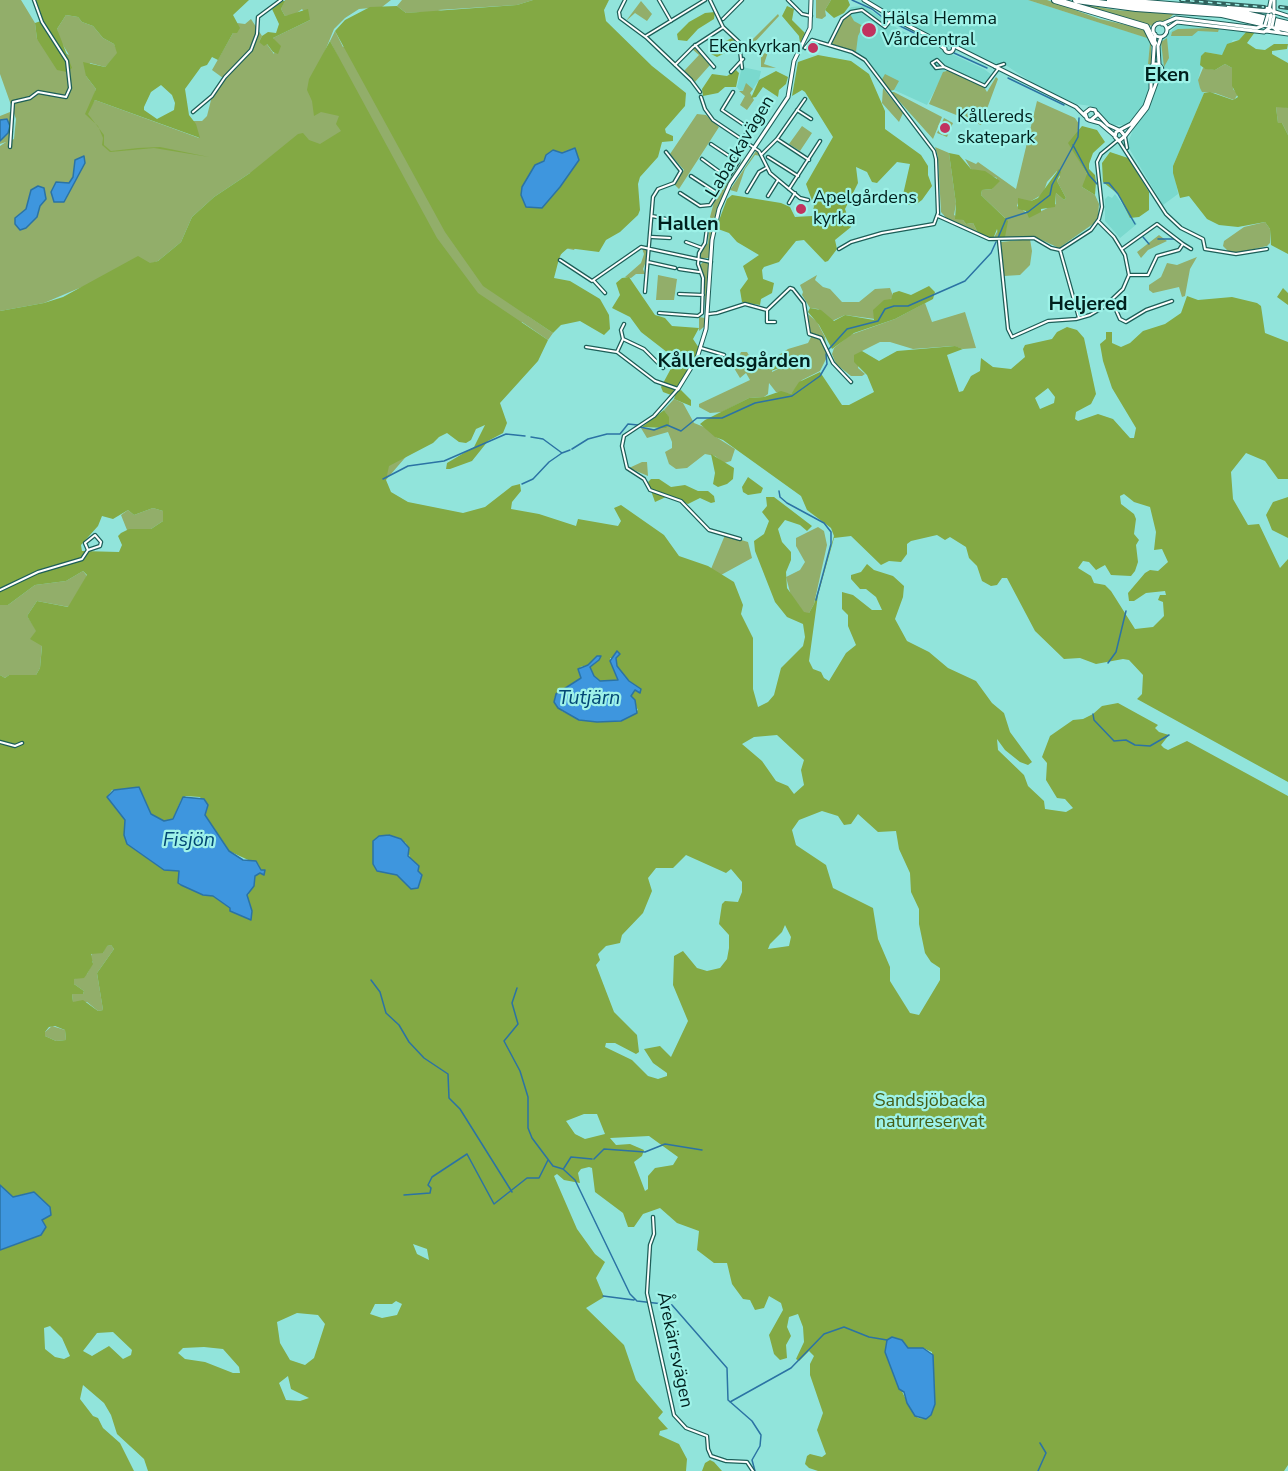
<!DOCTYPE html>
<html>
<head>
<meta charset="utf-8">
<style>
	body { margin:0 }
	canvas { display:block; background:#91e4db }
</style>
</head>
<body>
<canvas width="1288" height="1471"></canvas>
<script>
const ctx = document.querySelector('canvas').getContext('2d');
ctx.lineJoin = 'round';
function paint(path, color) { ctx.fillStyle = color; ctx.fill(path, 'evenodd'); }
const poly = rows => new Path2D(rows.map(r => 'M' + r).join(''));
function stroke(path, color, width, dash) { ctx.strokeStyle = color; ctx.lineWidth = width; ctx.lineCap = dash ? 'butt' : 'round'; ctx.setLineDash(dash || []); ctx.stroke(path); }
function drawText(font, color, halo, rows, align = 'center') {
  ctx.font = font + ' "Nunito Sans",sans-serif'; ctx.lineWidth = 4.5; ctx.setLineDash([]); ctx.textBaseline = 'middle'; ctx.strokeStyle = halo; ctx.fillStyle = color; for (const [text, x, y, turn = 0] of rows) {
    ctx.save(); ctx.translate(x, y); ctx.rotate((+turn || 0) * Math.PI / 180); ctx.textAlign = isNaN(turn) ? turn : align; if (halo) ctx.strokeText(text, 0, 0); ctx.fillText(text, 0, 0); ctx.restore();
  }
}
paint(poly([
	[869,0,1028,0,1148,38,1150,43,1148,64,1152,61,1151,38,1160,41,1179,24,1247,31,1239,40,1233,40,1222,55,1205,52,1198,80,1204,93,1173,166,1178,194,1163,205,1127,145,1133,130,1128,125,1113,125,1091,106,1076,104,1036,85,1007,66,994,65,956,46,948,39,926,32,901,19,893,11,887,11],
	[864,6,900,30,984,69,992,75,989,83,985,85,947,67,927,105,894,90,888,92,872,66,863,58,854,52,829,44,843,17,851,7],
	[742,67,761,71,759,80,750,93,739,90,737,87],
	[1115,194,1137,224,1120,238,1105,221,1105,199,1108,196,1112,198]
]), '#7ad9ce');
paint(poly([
	[0,0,21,0,35,23,37,39,69,55,58,37,57,29,66,15,78,17,82,22,93,26,103,38,114,44,118,53,105,67,90,63,86,76,96,89,90,108,95,100,199,138,192,121,202,121,207,116,212,96,223,78,212,70,233,33,239,28,237,23,245,24,251,19,262,36,259,42,266,43,274,54,276,43,273,38,310,20,302,9,294,15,285,16,281,9,285,0,391,0,382,7,359,9,345,18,334,29,321,61,338,57,330,41,335,31,343,47,402,15,426,12,406,13,397,6,402,0,533,0,517,5,438,10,664,86,574,250,564,248,549,281,528,316,553,333,548,340,522,322,354,517,250,173,214,197,192,217,181,242,158,261,77,289,44,303,0,311,0,146,6,142,0,144,0,116,10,112,12,115,10,141,14,139,16,119,0,74],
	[816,0,831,0,825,10,826,16,822,19,816,18],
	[1028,0,1047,0,1100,19,1144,29,1151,40,1151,64,1148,64,1150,43,1147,38],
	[641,1,652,14,647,21,635,13,626,21],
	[1068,2,1116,10,1174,14,1166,21,1153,26,1120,19],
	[778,14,779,16,753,44,763,54,768,52,764,64,776,68,761,67,761,55,746,46],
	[850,14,854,21,863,26,858,36,856,52,832,44,843,19],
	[1213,28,1219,29,1218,32,1198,31,1192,36,1171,36,1172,32,1178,29],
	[1167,38,1169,58,1164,67,1161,42],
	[695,47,710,65,695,82,684,71,699,55,692,49],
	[1225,64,1232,68,1233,89,1238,94,1234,100,1215,93,1202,92,1200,88,1198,80,1203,68,1215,70],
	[950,70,984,87,987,92,996,77,998,79,981,125,929,104,943,72],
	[885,74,899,81,894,90,889,91,881,81],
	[746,83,753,89,750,93,754,100,747,110,740,105,745,96,739,91,743,91],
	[883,88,903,113,899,122,882,103],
	[891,92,894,92,942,117,933,139],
	[1037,101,1075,118,1079,124,1077,135,1069,143,1087,174,1088,179,1082,187,1095,195,1099,204,1098,217,1093,224,1059,248,1033,236,993,239,1005,218,981,195,982,190,992,189,997,178,971,169,965,159,976,164,978,162,1016,189],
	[1057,171,1060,177,1057,181,1066,198,1064,200,1056,193,1056,204,1031,216,1017,206,1018,203,1031,201,1043,194,1047,182],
	[1281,106,1288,108,1288,135,1282,123,1278,123,1276,107],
	[697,114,706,115,719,127,679,189,674,184,684,170,670,154],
	[944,118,953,123,947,137,937,133],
	[802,126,812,133,800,151,789,144],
	[935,147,949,153,956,204,954,215,963,220,966,224,973,223,978,233,947,219,941,212,938,157],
	[756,151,761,156,755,155,745,169,737,192,730,190],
	[745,157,717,211,710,258,701,258,701,251,708,243,710,217,714,202],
	[1265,222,1270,229,1270,243,1267,246,1237,253,1229,252,1223,246,1224,241,1244,227],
	[1159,235,1167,241,1148,250,1141,258,1137,252],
	[1030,239,1032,251,1030,265,1020,275,1004,276,1001,242],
	[642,248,650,251,643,269,645,274,636,274,631,278,625,277,641,263,644,254],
	[1197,257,1190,269,1185,296,1182,297,1179,287,1153,293,1149,290,1149,285,1161,277,1167,263,1177,265],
	[704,261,709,263,706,325,699,331,699,317,705,318,705,278,700,265],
	[658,275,677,279,674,300,656,300],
	[817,275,815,280,823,287,830,289,842,302,859,302,875,289,890,288,893,296,875,319,845,315,832,321,818,309,810,308,802,295,803,292,800,285],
	[925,303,932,322,965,312,976,348,963,349,954,346,913,349,890,342,880,342,862,351,858,368,865,374,862,376,851,376,836,364,832,354,834,348,850,335,895,319],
	[808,314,817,322,825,337,827,357,820,371,802,380,791,394,776,392,769,383,768,394,764,397,749,398,722,412,710,413,699,407,699,404,750,380,746,373,740,378,734,368,741,352,747,352,754,364,771,359,772,372,792,362,782,357,774,358,788,349,808,343,811,337],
	[674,399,683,403,694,423,709,429,716,437,735,449,731,461,724,463,715,456,705,454,687,468,676,469,669,464,665,452,672,448,672,442,668,432,647,438,641,428,657,429,669,418,664,410],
	[642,462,647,462,648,476,629,468],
	[153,508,163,511,163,521,151,529,127,530,121,515,128,510,134,515],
	[818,527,824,531,827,545,814,604,809,613,804,613,791,596,786,577,800,570,805,562,796,546,796,538],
	[725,535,748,542,752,558,721,575,711,569],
	[83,571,87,576,85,580,69,607,37,601,27,616,37,631,34,635,42,645,40,668,36,675,9,675,5,678,0,675,0,605,8,605,35,585,66,581],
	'158 927a7 7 0 1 1 14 0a7 7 0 1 1-14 0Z',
	[111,945,114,949,97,973,103,1010,98,1011,87,1002,73,1002,72,994,83,994,84,991,74,984,74,979,87,974,93,962,90,959,92,953,103,953,106,946],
	[52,1026,65,1030,66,1040,56,1041,45,1036,45,1032]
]), '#92ae6a');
paint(poly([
	[35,0,249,0,233,15,240,28,237,33,233,33,218,60,212,57,207,65,201,67,185,89,189,115,196,124,200,138,95,100,88,114,95,123,104,135,104,145,111,151,138,148,160,147,209,157,154,148,110,152,102,145,103,138,98,126,85,114,96,89,86,76,83,62,105,67,117,53,114,44,103,38,93,26,82,22,78,17,66,15,57,29,72,68,67,72,57,70,37,39,35,23,41,21],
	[161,85,172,95,175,103,174,110,157,119,144,110,144,107,151,92],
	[533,0,609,0,604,10,606,21,652,66,686,93,685,106,665,129,666,133,673,136,673,141,662,142,658,157,640,177,638,184,640,210,638,215,620,232,606,240,599,252,568,248,560,255,554,278,570,281,600,299,609,315,610,329,604,335,580,321,561,325,553,333,483,286,445,232,335,31,345,20,370,7,397,6,406,13,517,5],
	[573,148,576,164,566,179,542,208,526,207,521,195,529,176,545,158],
	[831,0,848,0,850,5,844,13,834,18,825,10],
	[283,1,285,1,281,9,285,16,308,9,310,20,273,38,281,46,278,54,273,52,267,44,264,46,259,42,262,36,268,32,276,33,279,24,272,9],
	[787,6,794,9,792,20,805,33,800,43,799,36,782,16],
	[715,12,714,19,698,29,687,41,678,40,677,34,689,22,705,13],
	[1247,31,1255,32,1247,43,1256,49,1265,50,1274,44,1288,44,1287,49,1272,51,1272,54,1288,63,1288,108,1276,107,1278,123,1282,123,1288,135,1288,254,1271,245,1270,229,1265,222,1238,227,1219,225,1207,219,1189,196,1180,198,1173,173,1173,166,1204,93,1210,92,1233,100,1238,97,1232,86,1232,68,1225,64,1215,70,1205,69,1200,65,1201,56,1205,52,1222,55,1227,44,1239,40],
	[732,38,738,42,737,47,717,57,709,53,711,48],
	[330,41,437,238,478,293,548,340,538,361,500,403,507,423,503,433,488,441,472,461,450,469,446,469,447,463,474,447,485,425,476,429,471,440,466,443,459,442,447,433,439,437,433,443,389,466,386,480,391,492,408,502,463,513,485,507,512,486,520,484,521,491,512,502,511,509,539,514,576,526,578,519,618,526,621,521,614,508,621,505,664,535,679,556,708,566,734,582,743,605,741,614,753,638,753,689,758,707,768,702,774,695,781,668,803,646,805,637,803,624,787,617,775,602,755,551,754,541,764,534,769,521,762,512,767,506,766,497,774,497,812,526,807,531,800,525,785,520,778,529,782,542,791,552,791,560,786,572,787,588,804,612,809,613,814,604,834,536,831,528,807,510,801,496,723,440,715,437,700,424,705,420,749,398,764,397,781,391,791,394,799,382,820,372,842,405,849,405,874,392,867,375,854,362,854,355,862,351,879,361,897,351,955,346,963,349,947,355,959,392,963,391,971,376,980,371,981,358,993,367,1011,369,1025,357,1023,349,1025,345,1052,339,1057,332,1067,327,1077,330,1084,338,1096,394,1091,404,1076,412,1075,419,1078,421,1098,414,1113,419,1130,438,1134,438,1136,428,1112,388,1103,361,1100,344,1106,339,1106,332,1112,332,1112,343,1121,347,1130,343,1143,331,1165,324,1181,313,1187,296,1198,300,1232,297,1257,303,1261,306,1265,333,1288,342,1288,479,1278,479,1265,461,1246,453,1231,472,1233,499,1248,525,1259,524,1280,568,1288,559,1288,782,1137,699,1142,694,1143,675,1129,660,1123,659,1096,664,1080,658,1064,659,1035,631,1007,578,1002,578,997,585,991,586,982,581,977,566,969,558,966,547,950,537,945,540,937,535,911,541,907,544,907,554,901,562,889,561,881,565,851,536,834,538,818,595,809,661,813,669,821,672,824,678,829,681,846,653,856,645,848,626,848,615,842,609,842,592,853,595,872,610,882,610,876,597,866,589,860,589,851,579,851,575,861,572,867,564,874,570,893,576,904,586,903,597,895,619,907,641,929,652,948,668,976,681,992,703,1004,713,1010,732,1032,762,1028,765,1020,762,1005,750,997,739,998,750,1024,775,1028,786,1044,801,1045,809,1066,812,1073,808,1065,799,1057,798,1046,780,1047,763,1042,757,1050,736,1073,720,1083,719,1093,714,1102,706,1118,703,1158,725,1155,728,1159,732,1169,735,1161,745,1164,748,1168,750,1187,741,1288,796,1288,1465,1284,1471,818,1471,809,1468,805,1464,807,1456,810,1454,822,1457,826,1454,817,1430,823,1413,810,1375,810,1364,814,1356,809,1351,799,1361,796,1359,804,1342,803,1327,798,1314,789,1317,787,1327,791,1336,786,1345,787,1358,780,1360,774,1354,769,1335,783,1310,781,1303,769,1296,764,1308,755,1310,750,1300,743,1299,732,1284,727,1263,714,1263,697,1250,699,1231,677,1223,660,1208,643,1214,634,1227,628,1227,623,1213,595,1192,592,1168,589,1167,581,1169,578,1173,580,1183,564,1180,557,1174,554,1176,577,1229,595,1254,605,1262,596,1278,604,1297,586,1308,624,1345,636,1380,663,1412,658,1418,668,1429,660,1431,659,1435,679,1444,687,1459,686,1471,148,1471,144,1459,117,1434,111,1415,104,1403,83,1385,80,1399,93,1416,98,1418,103,1428,120,1443,134,1471,0,1471,0,1250,41,1235,46,1227,42,1220,51,1215,50,1207,34,1192,12,1197,0,1185,0,675,5,678,9,675,36,675,40,668,42,646,30,639,36,631,27,616,37,601,68,607,87,575,83,571,66,581,35,585,8,605,0,605,0,311,44,303,63,297,138,256,150,263,158,261,181,242,192,217,214,197,250,173,298,134,303,133,309,140,320,144,341,131,336,124,339,116,321,112,314,116,312,101,307,90,309,79],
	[1048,388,1055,397,1054,403,1040,409,1035,398],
	[1124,494,1134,502,1150,507,1156,532,1154,550,1162,549,1168,562,1158,571,1150,570,1145,573,1128,593,1129,601,1134,601,1146,593,1165,591,1166,595,1160,595,1158,600,1163,602,1164,616,1153,627,1135,629,1111,591,1105,585,1094,583,1091,576,1078,568,1083,561,1089,562,1096,570,1105,565,1111,575,1131,576,1135,571,1138,562,1136,545,1139,540,1134,534,1136,519,1134,514,1121,504,1120,496],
	[153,508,163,511,163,521,151,529,129,529,121,533,118,536,122,545,119,552,82,551,81,545,98,526,102,516,113,519,128,510,134,515],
	[597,656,590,667,594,676,600,681,618,680,610,661,610,658,616,658,617,666,636,689,631,696,638,710,621,721,597,722,579,719,562,711,554,699,558,692,581,678,580,667,588,665],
	[777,735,804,760,801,770,804,785,794,794,788,786,776,781,762,761,742,744,754,737],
	[132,788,139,791,151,814,164,821,173,819,181,800,186,796,200,797,207,809,205,815,229,851,259,865,260,873,255,876,247,898,252,911,251,920,231,911,230,908,213,896,184,886,178,880,179,871,157,865,127,844,125,820,107,797,112,790],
	[822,811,838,816,844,825,851,824,858,814,878,832,896,831,899,849,910,873,911,892,919,909,919,924,925,953,931,962,940,968,940,980,919,1015,910,1013,890,981,890,967,878,939,873,908,833,888,826,865,796,845,792,830,799,820],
	[389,835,406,843,410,858,419,866,418,871,422,875,418,883,410,888,397,875,377,871,373,864,373,841,379,836],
	[686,855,726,873,731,869,742,882,742,892,738,902,725,901,722,904,719,924,729,935,729,948,727,959,720,968,707,971,697,968,683,951,674,956,673,985,688,1021,671,1057,660,1046,644,1049,653,1063,667,1073,667,1076,658,1079,648,1076,632,1060,605,1047,606,1043,615,1043,636,1054,639,1052,637,1035,614,1012,596,965,600,960,598,954,606,946,620,943,622,935,643,913,652,891,648,878,656,868,673,868],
	[785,925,791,937,789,946,768,949,770,944,782,932],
	[111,945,114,949,97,973,103,1010,98,1011,83,1000,73,1002,72,994,83,994,84,991,74,984,74,979,84,978,87,974,93,964,91,954,103,953,107,946],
	[55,1026,65,1030,66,1040,56,1041,45,1036,45,1032,49,1027],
	[584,1114,597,1114,605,1134,585,1139,575,1134,566,1121],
	[649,1136,678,1157,673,1165,655,1168,648,1176,648,1189,645,1191,634,1162,642,1156,644,1150,630,1144,616,1145,610,1138],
	[413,1244,427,1249,429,1260,417,1254],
	[396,1301,402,1304,397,1315,382,1318,370,1314,375,1304,392,1304],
	[297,1313,318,1315,325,1324,314,1358,305,1365,290,1360,280,1343,277,1322],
	[50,1326,62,1338,70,1356,64,1359,55,1357,45,1349,44,1328],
	[113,1332,132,1350,131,1355,123,1359,109,1346,92,1356,83,1351,97,1333],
	[897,1338,908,1348,923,1348,932,1352,935,1397,932,1412,926,1419,918,1418,911,1410,895,1377,886,1345],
	[204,1347,223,1349,239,1367,240,1373,233,1373,205,1362,185,1359,178,1353,183,1348],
	[288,1376,291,1389,309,1398,300,1401,286,1400,279,1383],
	[818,55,851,61,869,74,885,111,885,129,921,155,928,166,928,175,932,186,922,200,915,205,907,205,902,199,910,164,897,162,877,183,872,182,867,172,856,167,858,183,845,209,851,227,835,240,837,249,828,261,825,262,804,240,796,241,779,262,764,267,762,270,763,279,774,283,772,293,761,299,760,305,742,302,740,290,748,279,743,266,759,255,737,242,729,233,718,229,718,223,727,199,732,195,781,203,790,207,795,217,812,216,814,206,806,184,833,137,805,92,802,90,792,96,798,62],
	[736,70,739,73,736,87,725,87,718,93,703,96,702,89,712,74,727,76],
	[776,71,788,77,786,84,779,90,778,97,763,87,756,97,751,98,759,80],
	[1082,126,1097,130,1105,142,1093,153,1089,164,1089,169,1095,175,1096,182,1095,195,1082,187,1087,174,1068,143],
	[1110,152,1128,158,1149,192,1149,210,1139,217,1130,218,1118,194,1103,182,1102,163],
	[949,153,959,155,971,169,985,171,1000,181,992,189,982,190,981,195,1008,221,1005,237,999,238,997,229,993,239,990,238,978,233,973,223,966,224,963,220,955,219,956,204],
	[1059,169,1061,172,1057,181,1066,198,1064,200,1056,193,1055,207,1041,209,1041,212,1029,218,1026,211,1018,209,1018,198,1031,201,1038,198],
	[629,277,655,315,665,318,672,326,699,328,693,339,699,348,689,369,671,395,663,392,661,387,675,361,672,356,641,332,630,317,612,308,620,295,616,283,622,278],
	[929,286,935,292,933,299,895,319,854,333,832,349,819,325,808,312,810,308,821,310,834,321,845,315,874,320,873,310,884,300,891,299,893,293,899,291,911,295],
	[1283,288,1288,293,1288,305,1277,297],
	[791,356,792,362,789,364,771,371,782,357],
	[681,390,691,400,691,406,674,399,676,392],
	[664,410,669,417,669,425,666,428,642,427],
	[711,454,734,468,733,479,727,484,718,487,713,484,715,473],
	[748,477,763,488,761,493,748,495,743,492,742,487],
	[651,479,659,479,671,487,685,485,698,491,708,491,714,496,715,502,711,503,700,498,688,504,666,497,655,502,648,482],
	[1288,497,1288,538,1272,530,1266,515,1273,502],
	[710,1460,714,1462,722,1471,702,1471,705,1463]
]), '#83a944');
const water = poly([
	[7,119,10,126,8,133,0,141,0,120,7,119],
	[575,148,579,160,560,187,542,208,526,207,521,195,522,187,535,165,544,161,546,155,553,150,562,153,575,148],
	[84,156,85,163,64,202,54,202,51,192,56,182,69,183,73,177,75,160,84,156],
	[38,186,44,188,46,199,40,206,37,217,26,228,20,230,15,224,15,218,26,209,31,190,38,186],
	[617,651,620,654,616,658,617,666,629,681,641,689,640,693,635,690,631,696,635,700,637,713,621,721,597,722,579,720,558,708,554,702,556,694,581,678,578,669,588,665,597,656,601,656,599,660,590,667,594,676,600,681,618,680,610,661,617,651],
	[139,787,151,814,164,821,173,819,183,797,204,799,208,805,205,815,229,851,243,860,256,861,261,870,265,870,264,875,260,873,255,876,254,886,247,895,252,911,251,920,230,911,230,908,213,896,203,895,181,885,178,883,179,871,164,870,127,844,124,835,125,820,107,797,114,790,139,787],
	[389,835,401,839,409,848,408,856,419,866,418,871,422,875,418,888,411,889,397,875,377,871,373,864,373,841,379,836,389,835],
	[0,1185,13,1197,34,1192,50,1207,51,1215,42,1220,46,1227,41,1235,0,1250,0,1185],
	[892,1337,902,1340,908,1348,923,1348,933,1355,935,1404,931,1415,926,1419,915,1416,907,1403,904,1392,899,1389,885,1352,887,1340,892,1337]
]);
paint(water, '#3e96de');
stroke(water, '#2b73a4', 1.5);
stroke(poly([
	[852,0,872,9,886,20],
	[898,25,937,44],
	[954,53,987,68],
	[1008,78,1064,105],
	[1073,145,1089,175,1097,184],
	[1104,183,1109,183,1118,194,1135,224],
	[1143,237,1149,244],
	[998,238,1006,219,1028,212,1050,195,1052,185,1078,137,1079,118],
	[1158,239,1175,239],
	[828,350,847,329,878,321,885,309,894,306,908,306,965,281,991,253,996,242],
	[640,427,654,430,667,425,681,431,697,418,722,418,755,403,792,396,820,376,827,364,826,354],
	[531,437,543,439,562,453,570,450],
	[572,449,588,439,607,434,620,434,628,424,638,425],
	[383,479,408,466,444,461,506,434,525,436],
	[522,484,533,479,549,462,562,453],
	[779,491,780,497,787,503,824,523,831,532,831,544,816,600],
	[1108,663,1116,652,1126,611],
	[1093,714,1094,720,1114,741,1126,740,1135,745,1150,746,1169,735],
	[371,980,380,992,386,1013,399,1025,409,1042,424,1058,448,1074,449,1098,460,1109,512,1192],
	[517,988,512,1003,518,1024,504,1041,520,1071,528,1097,528,1128,532,1138,553,1166,563,1169,575,1180,630,1294,637,1301,672,1305,727,1368,728,1400,752,1421,761,1435,760,1446,752,1460,755,1471],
	[594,1159,604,1149,645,1152,665,1144,702,1150],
	[564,1168,571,1157,592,1159],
	[404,1195,430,1193,431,1188,428,1185,432,1177,467,1154,494,1204,527,1178,539,1178,548,1160],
	[603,1296,634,1300],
	[730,1402,791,1368,824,1334,844,1327,869,1337,887,1340],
	[1038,1471,1046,1453,1040,1443]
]), '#2b73a4', 1.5);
const minor = poly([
	[625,0,619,12,620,18,647,38,691,80,700,92],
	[659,0,671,21],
	[710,0,723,27,739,42,742,68],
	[788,0,802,14,811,16],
	[723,19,742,0],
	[646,36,705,0],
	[695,45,714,67],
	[829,45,842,19,851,12,862,10,885,27,890,21],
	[805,48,812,40,852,52,865,60,934,151,936,159,938,213,934,224,882,233,851,242,839,249],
	[675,65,693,47,722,28],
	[944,67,936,68,932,63,937,60,944,67,985,86,998,69],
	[995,67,1004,64],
	[731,72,743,59],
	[733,92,722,110,750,129],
	[701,97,705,109,713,120,759,151,770,173,800,198,808,200],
	[797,110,811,119],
	[193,112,212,96,225,77,251,50,257,34,258,17,281,0],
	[1125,137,1127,148],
	[777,139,809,160],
	[742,140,767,103],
	[1119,141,1166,214,1181,228,1203,239,1205,249,1236,254,1267,249],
	[711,144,738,162],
	[10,147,13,102,30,98,38,92,66,97,70,88,67,61,42,22,34,0],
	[761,155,777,139,805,99],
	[768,157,798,176],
	[702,159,728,178],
	[691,176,717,193],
	[789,189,820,141],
	[747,192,759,172,766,168],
	[680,193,700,206,710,205,738,162,743,141],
	[768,196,778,180],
	[789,203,795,193],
	[652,216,671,220],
	[938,216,989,239,1034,238,1051,248,1060,250,1091,230,1099,219,1102,207,1097,162,1101,154,1118,140],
	[652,237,670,238],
	[999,241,1008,329,1012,337,1048,321,1076,319,1090,315,1104,307,1123,289,1129,275,1125,255,1114,237,1098,221],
	[686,242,702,248],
	[1183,244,1191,249],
	[1122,249,1157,224,1183,244,1179,250,1157,256,1148,275,1130,275],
	[1060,250,1079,318],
	[560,260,592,281,641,247,711,262],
	[648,262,675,268],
	[679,269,699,272],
	[594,281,605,293],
	[645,292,653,197,658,189,674,183,681,171,666,152],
	[679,294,703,295],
	[1112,301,1120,319,1126,322,1146,310,1172,301],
	[767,310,767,322,775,322],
	[659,313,698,316,702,313,703,278,698,264,699,253,705,243,708,221],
	[709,314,717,313,745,304,767,310,790,288,793,289,804,303,809,334,821,338,833,363,851,382],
	[623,339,644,349,663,368],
	[586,347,617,352,655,381,678,389,654,416,624,436,622,446,627,468,644,479,650,490,681,501,709,530,740,539],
	[701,348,724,355],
	[617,352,623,339,621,330,624,324],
	[0,590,38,572,82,559,88,550,100,546,101,542,95,535,85,543,88,550],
	[0,742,15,746,22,743],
	[653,1217,654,1234,650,1245,647,1293,674,1415,686,1428,707,1436,708,1449,711,1456,726,1461,747,1462,753,1471]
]);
const tertiary = poly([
	[864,0,889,15],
	[1269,10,1288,16],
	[1269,10,1271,0],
	[1274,13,1274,0],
	'888 17a4 4 0 1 1 8 0a4 4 0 1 1-8 0Z',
	[895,19,930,37,945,49],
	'1153 30a7 7 0 1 1 14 0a7 7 0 1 1-14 0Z',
	[1162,24,1176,18,1257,28,1265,25],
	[1167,29,1177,22,1264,32,1272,26,1279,32],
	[1266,31,1288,34],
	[932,37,947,43],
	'944.5 48a4.5 4.5 0 1 1 9 0a4.5 4.5 0 1 1-9 0Z',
	[954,46,1076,107,1085,116],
	[1159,64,1158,46,1161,37],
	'1150 70a6 6 0 1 1 12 0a6 6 0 1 1-12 0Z',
	[1153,65,1155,34],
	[1097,113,1108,125,1119,130],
	[1091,120,1097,115,1095,110,1090,109,1085,113,1087,119,1089,120,1100,123,1114,135],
	[1120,130,1125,136,1119,141,1115,137,1116,132,1131,124,1145,106,1151,89,1151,74],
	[1125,136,1147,108,1159,75],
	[678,389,697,358,706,329,712,240,719,209,730,184,788,97,794,61,810,28,811,0]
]);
const motorway = poly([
	[1055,0,1146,27,1154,43],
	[1076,0,1136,8,1222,14,1288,29],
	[1110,0,1229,10,1288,24],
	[1230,7,1269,10]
]);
stroke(minor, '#1d5e58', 4.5);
stroke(tertiary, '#1d5e58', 5);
stroke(motorway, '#1d5e58', 8);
stroke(minor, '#fff', 2);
stroke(tertiary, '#fff', 3);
stroke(motorway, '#fff', 6);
const rail = poly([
	[1181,0,1264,7],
	[1280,7,1288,8]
]);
stroke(rail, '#30615c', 4);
stroke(rail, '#9ef2e8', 1.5, [4.5]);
const tertiaryBridge = poly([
	[1265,25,1268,15],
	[1269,25,1271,15],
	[1272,26,1274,16]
]);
stroke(tertiaryBridge, '#1d5e58', 5, []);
stroke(tertiaryBridge, '#fff', 3);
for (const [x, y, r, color] of [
	[869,30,8,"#c1335f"],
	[813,48,6,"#c1335f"],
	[945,128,6,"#c1335f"],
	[801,209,6,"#c1335f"]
]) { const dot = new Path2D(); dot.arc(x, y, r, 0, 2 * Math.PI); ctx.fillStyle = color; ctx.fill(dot); stroke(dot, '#9ef2e8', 2); }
drawText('18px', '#00201d', '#9ef2e8', [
	["Hälsa Hemma",882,20],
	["Vårdcentral",882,41],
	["Ekenkyrkan",801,48,"right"],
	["Kållereds",957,118],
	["skatepark",957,139],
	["Apelgårdens",813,199],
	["kyrka",813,220]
], 'left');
drawText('18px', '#00201d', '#9ef2e8', [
	["Labackavägen",741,147,-59],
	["Årekärrsvägen",674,1350,78]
]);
drawText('18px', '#455d16', '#9ef2e8', [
	["Sandsjöbacka",930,1102],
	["naturreservat",930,1123]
]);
drawText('bold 20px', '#00201d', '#9ef2e8', [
	["Eken",1167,76],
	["Hallen",688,225],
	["Heljered",1088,305],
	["Kålleredsgården",734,362]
]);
drawText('italic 20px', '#024775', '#9ef2e8', [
	["Tutjärn",589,699],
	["Fisjön",189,841]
]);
</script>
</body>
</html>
